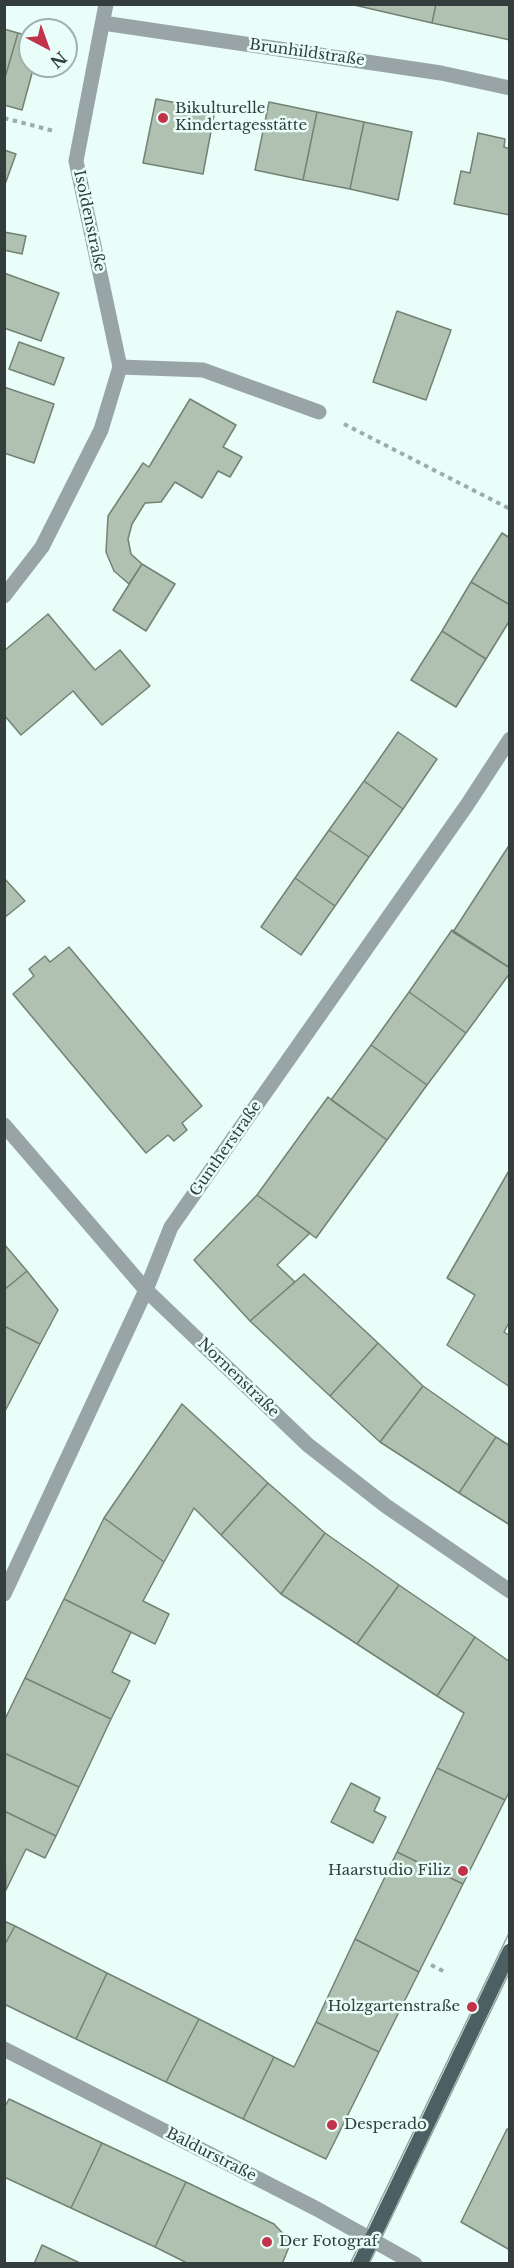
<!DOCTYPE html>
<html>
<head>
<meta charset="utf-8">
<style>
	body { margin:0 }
	#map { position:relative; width:514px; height:2268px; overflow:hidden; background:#e9fef9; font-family:"Libre Baskerville",serif }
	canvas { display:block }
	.frame { position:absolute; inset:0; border:6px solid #333d3b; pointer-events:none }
	.north { position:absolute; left:18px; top:18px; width:60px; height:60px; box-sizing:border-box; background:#e9fef9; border:2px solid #a0b1ad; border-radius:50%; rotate:139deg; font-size:16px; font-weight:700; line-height:24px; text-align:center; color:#333d3b }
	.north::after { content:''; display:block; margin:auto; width:21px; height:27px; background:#c23248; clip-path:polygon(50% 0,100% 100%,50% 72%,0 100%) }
</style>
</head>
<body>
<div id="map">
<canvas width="514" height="2268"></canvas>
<div class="frame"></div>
<div class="north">N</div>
</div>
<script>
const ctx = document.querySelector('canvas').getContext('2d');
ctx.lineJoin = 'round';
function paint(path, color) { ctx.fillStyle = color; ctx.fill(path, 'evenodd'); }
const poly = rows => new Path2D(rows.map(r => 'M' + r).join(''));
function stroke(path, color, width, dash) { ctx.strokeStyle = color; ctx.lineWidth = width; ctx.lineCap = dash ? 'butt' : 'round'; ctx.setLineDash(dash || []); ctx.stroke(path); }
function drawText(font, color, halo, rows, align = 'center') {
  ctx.font = font + ' "Libre Baskerville",serif'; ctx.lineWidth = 5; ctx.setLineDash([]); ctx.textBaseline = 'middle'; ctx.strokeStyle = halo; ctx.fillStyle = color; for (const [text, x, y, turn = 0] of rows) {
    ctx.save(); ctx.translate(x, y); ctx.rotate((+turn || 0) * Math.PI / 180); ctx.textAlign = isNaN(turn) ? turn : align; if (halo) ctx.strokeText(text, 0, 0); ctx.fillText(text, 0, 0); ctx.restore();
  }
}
const building = poly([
	[350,4,436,4,432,23,350,4],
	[436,4,510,4,510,40,432,23,436,4],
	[4,29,18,33,4,81,4,29],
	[18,33,30,36,30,66,34,66,22,110,4,105,4,81,18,33],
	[156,99,215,110,203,174,143,163,156,99],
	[269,102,317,112,303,180,255,170,269,102],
	[317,112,364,122,350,189,303,180,317,112],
	[364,122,412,132,398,200,350,189,364,122],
	[478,133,505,139,504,147,510,149,510,215,454,204,461,171,470,173,478,133],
	[4,150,16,154,4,187,4,150],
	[4,232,26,236,22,254,4,250,4,232],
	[4,273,59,293,41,341,4,328,4,273],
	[397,311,451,330,426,400,373,382,397,311],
	[19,342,64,358,54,385,9,369,19,342],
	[4,387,54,404,34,463,4,453,4,387],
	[190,399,236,425,223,447,242,457,230,477,218,471,202,498,175,482,161,502,145,503,132,524,128,539,131,554,142,564,129,584,114,571,106,552,108,516,143,463,149,467,190,399],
	[502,533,510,538,510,605,471,582,502,533],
	[142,564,175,584,146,631,113,610,142,564],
	[471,582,510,605,510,620,486,659,442,631,471,582],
	[48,614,95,670,120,650,150,686,102,725,73,691,21,735,4,715,4,651,48,614],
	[442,631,486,659,456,707,411,680,442,631],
	[398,732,437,759,403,809,364,781,398,732],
	[364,781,403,809,369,857,329,830,364,781],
	[329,830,369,857,335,906,295,878,329,830],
	[510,844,510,968,453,932,510,844],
	[4,878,25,901,4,918,4,878],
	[295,878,335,906,301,955,261,927,295,878],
	[452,930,510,968,510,973,466,1033,409,992,452,930],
	[69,947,202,1106,182,1123,187,1130,174,1141,168,1135,146,1153,13,994,34,976,29,969,45,956,50,962,69,947],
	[409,992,466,1033,427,1085,371,1045,409,992],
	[371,1045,427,1085,387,1140,331,1100,371,1045],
	[328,1097,387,1140,316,1238,257,1195,328,1097],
	[510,1169,510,1321,504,1332,510,1336,510,1387,447,1345,475,1295,447,1278,510,1169],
	[257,1195,310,1233,277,1265,295,1282,250,1321,194,1260,257,1195],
	[4,1244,27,1271,4,1290,4,1244],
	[27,1271,58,1310,40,1344,4,1326,4,1290,27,1271],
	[304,1274,378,1343,330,1396,250,1321,304,1274],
	[4,1326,40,1344,4,1413,4,1326],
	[378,1343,423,1386,380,1442,330,1396,378,1343],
	[423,1386,496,1437,459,1493,380,1442,423,1386],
	[182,1404,268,1483,221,1535,194,1508,164,1562,104,1518,182,1404],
	[496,1437,510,1446,510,1525,459,1493,496,1437],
	[268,1483,325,1533,281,1594,221,1535,268,1483],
	[104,1518,164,1562,143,1601,169,1614,155,1644,64,1599,104,1518],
	[325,1533,399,1585,357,1644,281,1594,325,1533],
	[399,1585,475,1637,437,1696,357,1644,399,1585],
	[64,1599,131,1632,112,1672,130,1681,111,1719,25,1678,64,1599],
	[475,1637,510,1662,510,1791,505,1800,437,1768,464,1713,437,1696,475,1637],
	[25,1678,111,1719,79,1787,4,1753,4,1721,25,1678],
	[4,1753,79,1787,56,1836,4,1811,4,1753],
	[437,1768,505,1800,463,1884,397,1852,437,1768],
	[351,1783,380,1798,374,1811,386,1817,373,1843,331,1822,351,1783],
	[4,1811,56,1836,45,1858,26,1849,6,1890,4,1811],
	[397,1852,463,1884,419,1972,355,1939,397,1852],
	[4,1921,15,1926,4,1946,4,1921],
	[15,1926,107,1973,76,2039,4,2004,4,1946,15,1926],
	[355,1939,419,1972,379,2052,316,2022,355,1939],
	[107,1973,199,2019,166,2082,76,2039,107,1973],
	[199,2019,274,2057,243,2119,166,2082,199,2019],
	[316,2022,379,2052,326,2159,243,2119,274,2057,294,2067,316,2022],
	[9,2099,102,2143,71,2208,4,2177,4,2108,9,2099],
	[507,2129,510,2130,510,2250,461,2222,507,2129],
	[102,2143,186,2182,155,2247,71,2208,102,2143],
	[186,2182,274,2224,291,2242,282,2264,189,2264,155,2247,186,2182],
	[42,2245,82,2264,34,2264,42,2245]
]);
paint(building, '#b0c1b1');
stroke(building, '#728273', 1.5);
stroke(poly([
	[4,118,54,131],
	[344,424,510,509],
	[431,1965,445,1972]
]), '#9caca9', 4, [4.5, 4.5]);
stroke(poly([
	[103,23,441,73,510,88],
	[120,367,203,370,319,412],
	[4,596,42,547,101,430,120,367,76,161,106,4],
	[4,1125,146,1290,308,1445,386,1506,510,1591],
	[4,1594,146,1290,171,1227,467,805,510,739],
	[4,2049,317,2209,415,2264]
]), '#99a4a6', 15);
stroke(poly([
	[360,2264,510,1951]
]), '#4c5f63', 15);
stroke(poly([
	[350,2264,510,1931],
	[369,2264,510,1971]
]), '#93a3a0', 1.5);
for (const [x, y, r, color] of [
	[163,118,6,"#c23248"],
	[463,1871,6,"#c23248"],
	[472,2007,6,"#c23248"],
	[332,2125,6,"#c23248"],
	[267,2242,6,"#c23248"]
]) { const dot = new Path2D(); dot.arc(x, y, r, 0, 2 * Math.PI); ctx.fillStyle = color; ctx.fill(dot); stroke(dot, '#e9fef9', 2); }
drawText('15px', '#333d3b', '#e9fef9', [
	["Brunhildstraße",307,53,8],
	["Isoldenstraße",89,221,78],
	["Guntherstraße",226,1149,-55],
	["Nornenstraße",238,1378,44],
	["Baldurstraße",211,2155,27]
]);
drawText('15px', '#333d3b', '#e9fef9', [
	["Bikulturelle",175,109],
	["Kindertagesstätte",175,126],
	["Haarstudio Filiz",451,1871,"right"],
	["Holzgartenstraße",460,2007,"right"],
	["Desperado",344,2125],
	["Der Fotograf",279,2242]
], 'left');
</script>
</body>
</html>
